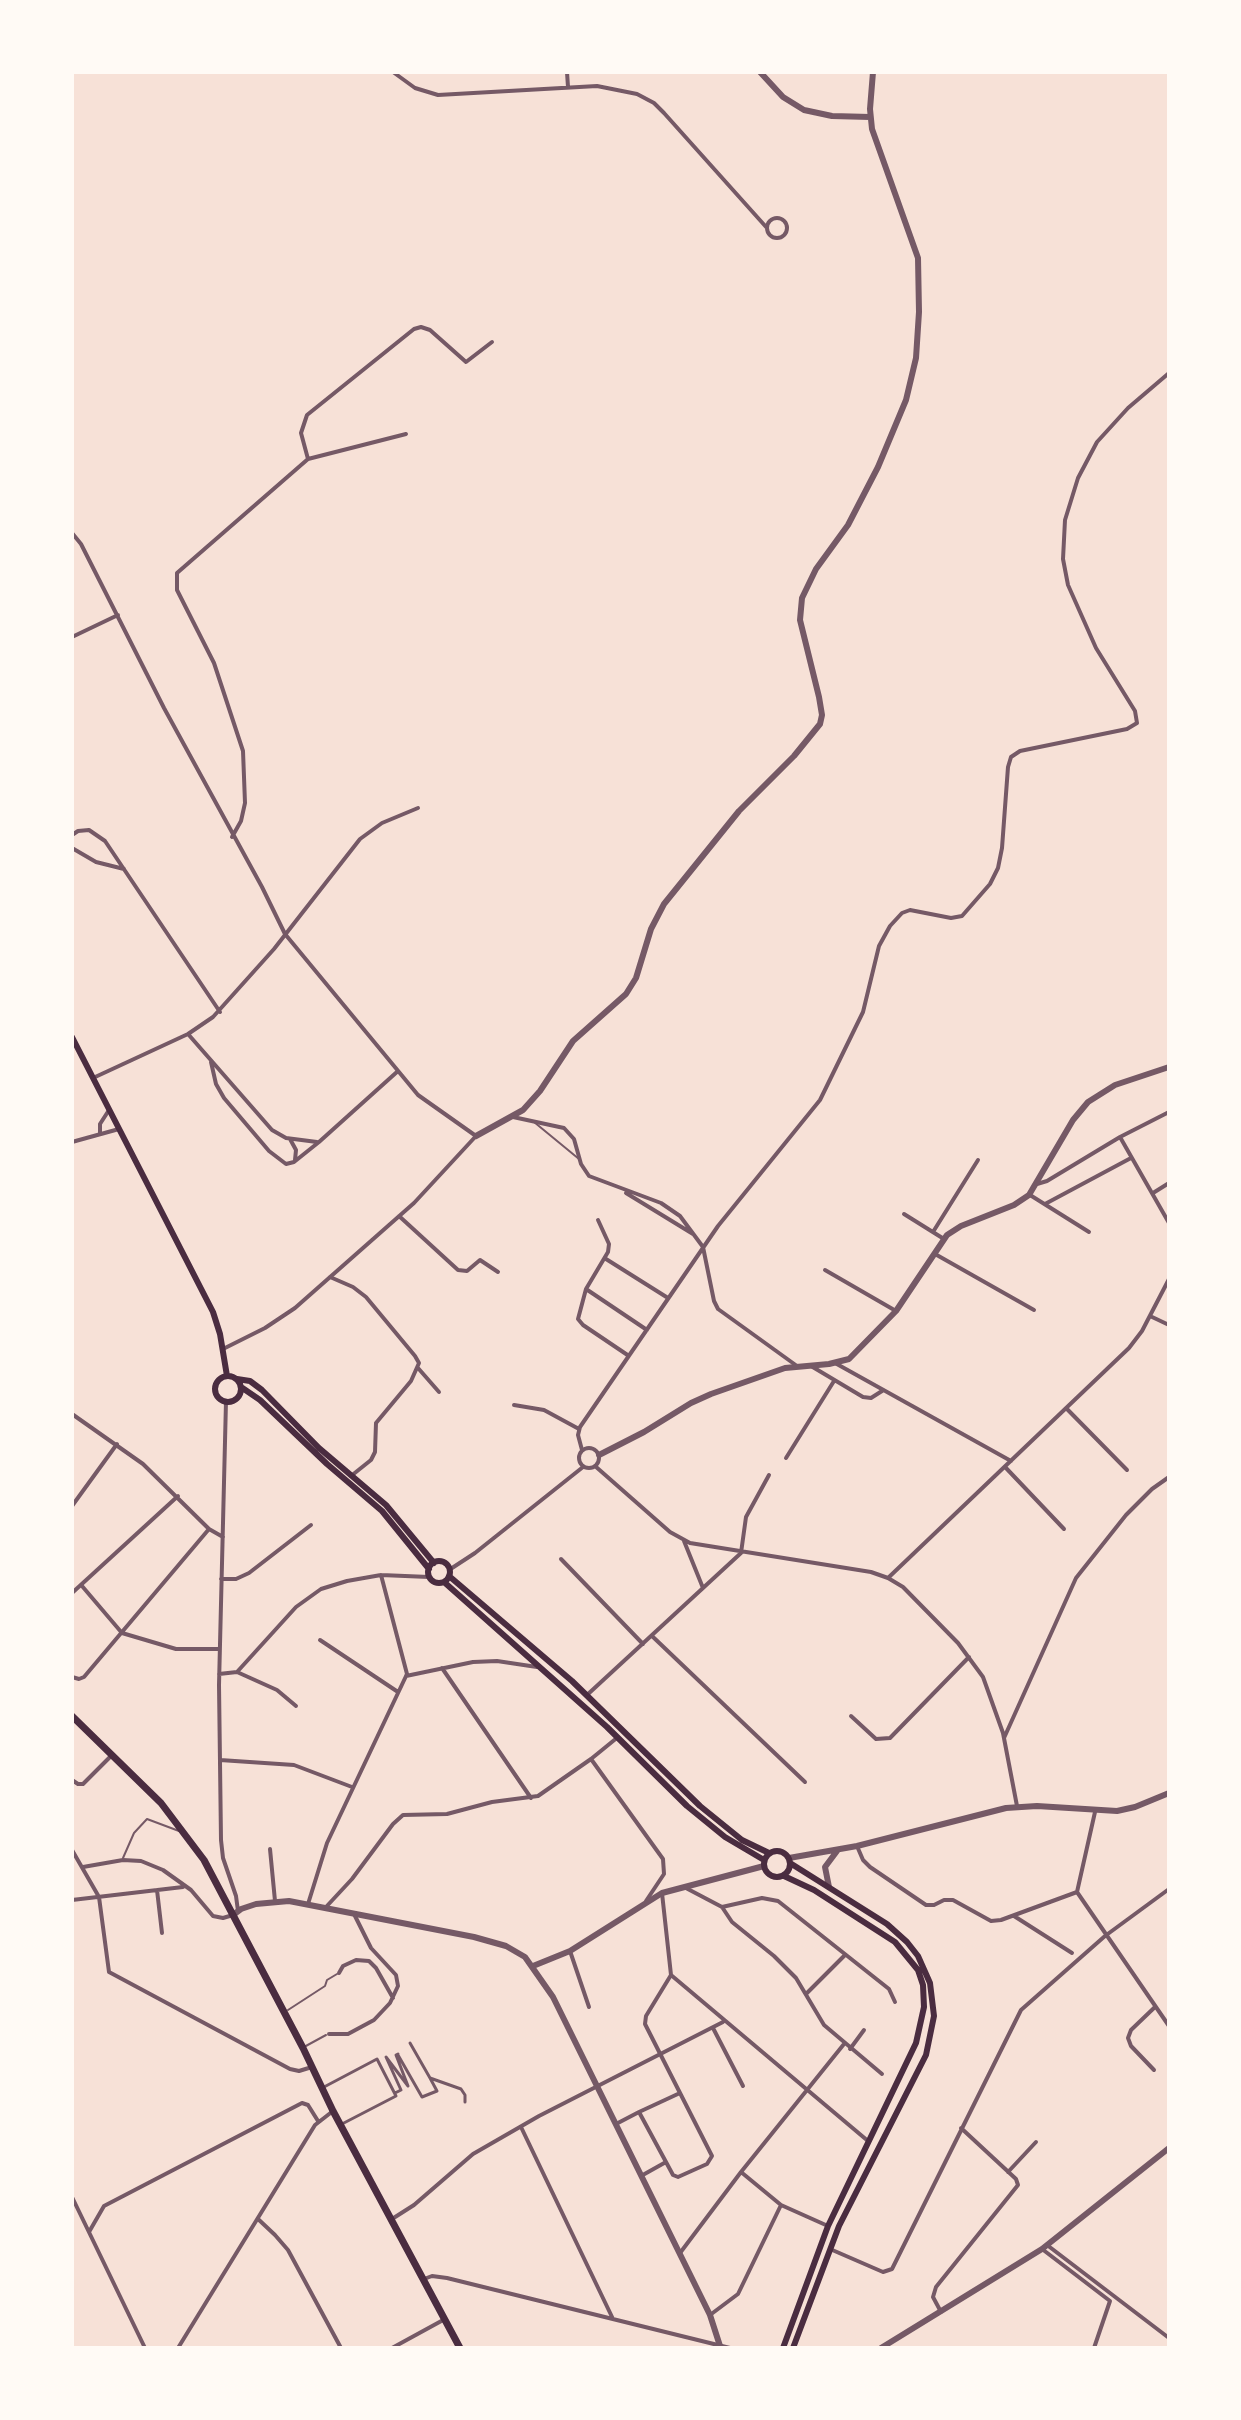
<!DOCTYPE html>
<html>
<head>
<meta charset="utf-8">
<style>
	body { margin:0 }
	#map { position:relative; width:1241px; height:2420px; overflow:hidden; background:#f7e1d7; font-family:Figtree,sans-serif }
	canvas { display:block }
	.frame { position:absolute; inset:0; border:74px solid #fffaf5; pointer-events:none }
</style>
</head>
<body>
<div id="map">
<canvas width="1241" height="2420"></canvas>
<div class="frame"></div>
</div>
<script>
const ctx = document.querySelector('canvas').getContext('2d');
ctx.lineJoin = 'round';
const poly = rows => new Path2D(rows.map(r => 'M' + r).join(''));
function stroke(path, color, width, dash) { ctx.strokeStyle = color; ctx.lineWidth = width; ctx.lineCap = dash ? 'butt' : 'round'; ctx.setLineDash(dash || []); ctx.stroke(path); }
stroke(poly([
	[534,1122,579,1159],
	[123,1858,134,1833,147,1819,179,1831],
	[288,2010,325,1986,327,1980,337,1974],
	[304,2047,326,2035]
]), '#755966', 2);
stroke(poly([
	[410,2043,430,2078,461,2089,465,2095,465,2102],
	[398,2055,422,2097,437,2091,430,2078],
	[324,2087,377,2059,396,2096,340,2125],
	[395,2093,401,2090,386,2057,408,2086,396,2055,398,2054]
]), '#755966', 3);
stroke(poly([
	[393,72,415,88,438,95,597,86,637,94,654,103,664,113,767,228],
	[567,72,568,87],
	'767 228a10 10 0 1 1 20 0a10 10 0 1 1-20 0Z',
	[308,459,406,434],
	[72,533,81,544,164,708,262,887,285,934,418,1095,476,1136,414,1203,295,1308,265,1328,223,1349],
	[72,637,118,615],
	[72,835,78,831,89,830,105,841,220,1012],
	[232,837,241,821,245,803,243,751,214,663,177,590,177,573,308,459,301,433,307,415,414,329,421,327,430,330,466,362,492,342],
	[72,848,96,862,124,869],
	[188,1034,272,1130,286,1138,317,1142],
	[211,1062,216,1084,224,1098,269,1151,286,1164,294,1162,319,1142,398,1071],
	[93,1078,188,1034,213,1017,274,949,360,839,382,823,418,808],
	[513,1117,564,1128,574,1139,581,1164,589,1176,661,1203,680,1216,703,1247,714,1301,718,1309,797,1366],
	[100,1134,100,1124,109,1110],
	[1120,1137,1169,1223],
	[290,1139,296,1150,295,1160],
	[72,1142,119,1129],
	[1037,1184,1047,1181,1120,1137,1169,1112],
	[626,1193,693,1234],
	[1153,1193,1169,1183],
	[1030,1195,1089,1232],
	[1045,1204,1131,1158],
	[904,1214,944,1239],
	[399,1216,458,1270,467,1271,480,1260,498,1272],
	[598,1220,609,1244,608,1252,586,1289,578,1319,583,1325,629,1356],
	[933,1232,978,1160],
	[935,1254,1034,1310],
	[606,1259,668,1298],
	[825,1270,896,1311],
	[330,1277,353,1287,366,1297,415,1356,419,1363,411,1381,376,1423,375,1452,371,1460,351,1476],
	[586,1289,647,1330],
	[1150,1316,1169,1325],
	[835,1363,1011,1461],
	[811,1366,863,1397,871,1398,882,1391],
	[418,1368,439,1392],
	[226,1401,219,1685,221,1840,223,1858,236,1896,238,1911],
	[514,1405,544,1410,579,1429],
	[1067,1409,1127,1470],
	[72,1414,143,1464,209,1529,223,1537],
	'579 1458a10 10 0 1 1 20 0a10 10 0 1 1-20 0Z',
	[582,1450,578,1435,580,1427,718,1226,820,1100,863,1012,879,946,890,926,902,913,910,910,951,918,962,916,990,884,998,868,1002,848,1008,767,1011,757,1020,751,1127,729,1137,723,1135,711,1096,648,1068,585,1063,559,1065,520,1078,478,1097,442,1128,408,1169,373],
	[786,1458,834,1381],
	[595,1466,670,1532,690,1543,871,1572,888,1578,903,1587,958,1643,983,1677,1003,1733,1017,1806],
	[1006,1468,1064,1529],
	[72,1506,117,1444],
	[561,1559,643,1644],
	[449,1570,475,1553,583,1467],
	[888,1578,1129,1348,1142,1331,1169,1279],
	[221,1579,236,1579,249,1573,311,1525],
	[82,1586,122,1633,176,1649,219,1649],
	[703,1588,741,1553,746,1517,769,1475],
	[72,1593,178,1496],
	[652,1636,805,1782],
	[320,1640,398,1692],
	[442,1668,531,1798],
	[237,1672,277,1690,296,1706],
	[219,1674,237,1672,296,1607,321,1589,347,1581,381,1575,429,1577],
	[406,1676,473,1662,497,1661,537,1667],
	[72,1677,79,1679,84,1677,209,1529],
	[587,1695,703,1588,684,1541],
	[851,1716,876,1739,890,1738,969,1657],
	[1004,1738,1076,1578,1126,1515,1152,1489,1169,1477],
	[591,1759,663,1859,664,1874,646,1901],
	[220,1760,294,1765,352,1787],
	[72,1780,78,1784,83,1784,112,1755],
	[1095,1812,1077,1892,1169,2026],
	[857,1846,863,1860,870,1867,926,1905,934,1905,944,1900,953,1900,991,1921,1001,1920,1077,1892],
	[270,1849,275,1901],
	[72,1850,99,1897,109,1972,290,2069,299,2071,312,2067],
	[83,1867,123,1860,141,1861,163,1870,191,1890,213,1916,223,1918,233,1915],
	[684,1887,722,1907],
	[157,1890,162,1933],
	[662,1893,671,1975,868,2141],
	[72,1900,183,1887],
	[308,1904,327,1843,407,1674,381,1575],
	[326,1907,352,1879,393,1824,403,1815,447,1814,492,1802,538,1796,591,1759,618,1737],
	[722,1907,732,1922,774,1956,796,1978,824,2025,882,2074],
	[722,1907,762,1898,778,1901,889,1989,895,2002],
	[1014,1916,1072,1953],
	[570,1951,589,2007],
	[339,1973,343,1966,356,1960,369,1961,376,1968,393,1998],
	[807,1993,845,1955],
	[713,2028,743,2086],
	[329,2034,348,2034,374,2020,390,2003,398,1986,396,1975,371,1948,354,1914],
	[850,2049,864,2030],
	[1154,2070,1131,2046,1128,2038,1131,2030,1155,2007],
	[639,2112,680,2093],
	[616,2124,639,2112,666,2162,641,2176],
	[521,2127,613,2319],
	[666,2162,673,2175,678,2177,707,2164,712,2156,645,2024,646,2016,671,1975],
	[741,2172,781,2205,828,2226],
	[1008,2172,1036,2142],
	[72,2197,145,2348],
	[258,2219,275,2235,288,2250,341,2348],
	[392,2219,414,2205,473,2154,539,2116,723,2022],
	[89,2232,104,2206,302,2103,308,2105,318,2121],
	[1047,2245,1169,2338],
	[830,2249,883,2272,892,2269,1021,2010,1105,1936,1169,1889],
	[1042,2249,1110,2301,1094,2348],
	[680,2253,741,2172,844,2044],
	[424,2279,432,2276,447,2278,730,2348],
	[941,2312,933,2297,936,2287,1018,2185,1016,2179,961,2128],
	[710,2315,738,2294,781,2205],
	[178,2348,315,2125,333,2111],
	[392,2348,445,2319]
]), '#755966', 4);
stroke(poly([
	[760,72,783,97,804,110,832,116,870,117],
	[476,1136,523,1110,540,1091,573,1041,626,994,636,978,651,929,664,904,739,811,794,756,820,724,822,715,819,697,800,620,802,598,816,569,848,525,878,467,906,400,916,358,919,312,918,258,872,129,870,109,873,72],
	[599,1455,644,1432,691,1403,711,1394,785,1368,829,1364,849,1359,896,1311,947,1235,961,1226,1014,1205,1029,1195,1073,1120,1088,1102,1115,1085,1169,1067],
	[789,1858,857,1846,1006,1808,1037,1806,1117,1811,1135,1807,1169,1793],
	[829,1887,825,1867,837,1851],
	[233,1915,241,1909,256,1904,289,1901,474,1937,506,1946,525,1957,553,1997,710,2315,720,2346],
	[533,1966,570,1951,662,1893,764,1866],
	[881,2348,1042,2249,1169,2148]
]), '#755966', 6);
stroke(poly([
	[72,1037,213,1312,220,1334,227,1376],
	'215 1389a13 13 0 1 1 26 0a13 13 0 1 1-26 0Z',
	[237,1379,250,1381,262,1390,319,1448,386,1505,434,1563],
	[241,1387,260,1400,327,1464,382,1511,429,1569],
	'428 1572a11 11 0 1 1 22 0a11 11 0 1 1-22 0Z',
	[449,1576,572,1681,700,1806,742,1840,769,1853],
	[444,1582,607,1727,687,1806,725,1837,764,1860],
	'764 1864a13 13 0 1 1 26 0a13 13 0 1 1-26 0Z',
	[790,1863,887,1924,907,1942,918,1956,930,1983,934,2016,926,2055,839,2226,793,2348],
	[783,2348,828,2226,916,2043,924,2007,923,1985,918,1970,895,1942,814,1890,784,1876]
]), '#4a2c40', 6);
stroke(poly([
	[72,1716,161,1803,204,1860,303,2048,333,2111,460,2348]
]), '#4a2c40', 7);
</script>
</body>
</html>
